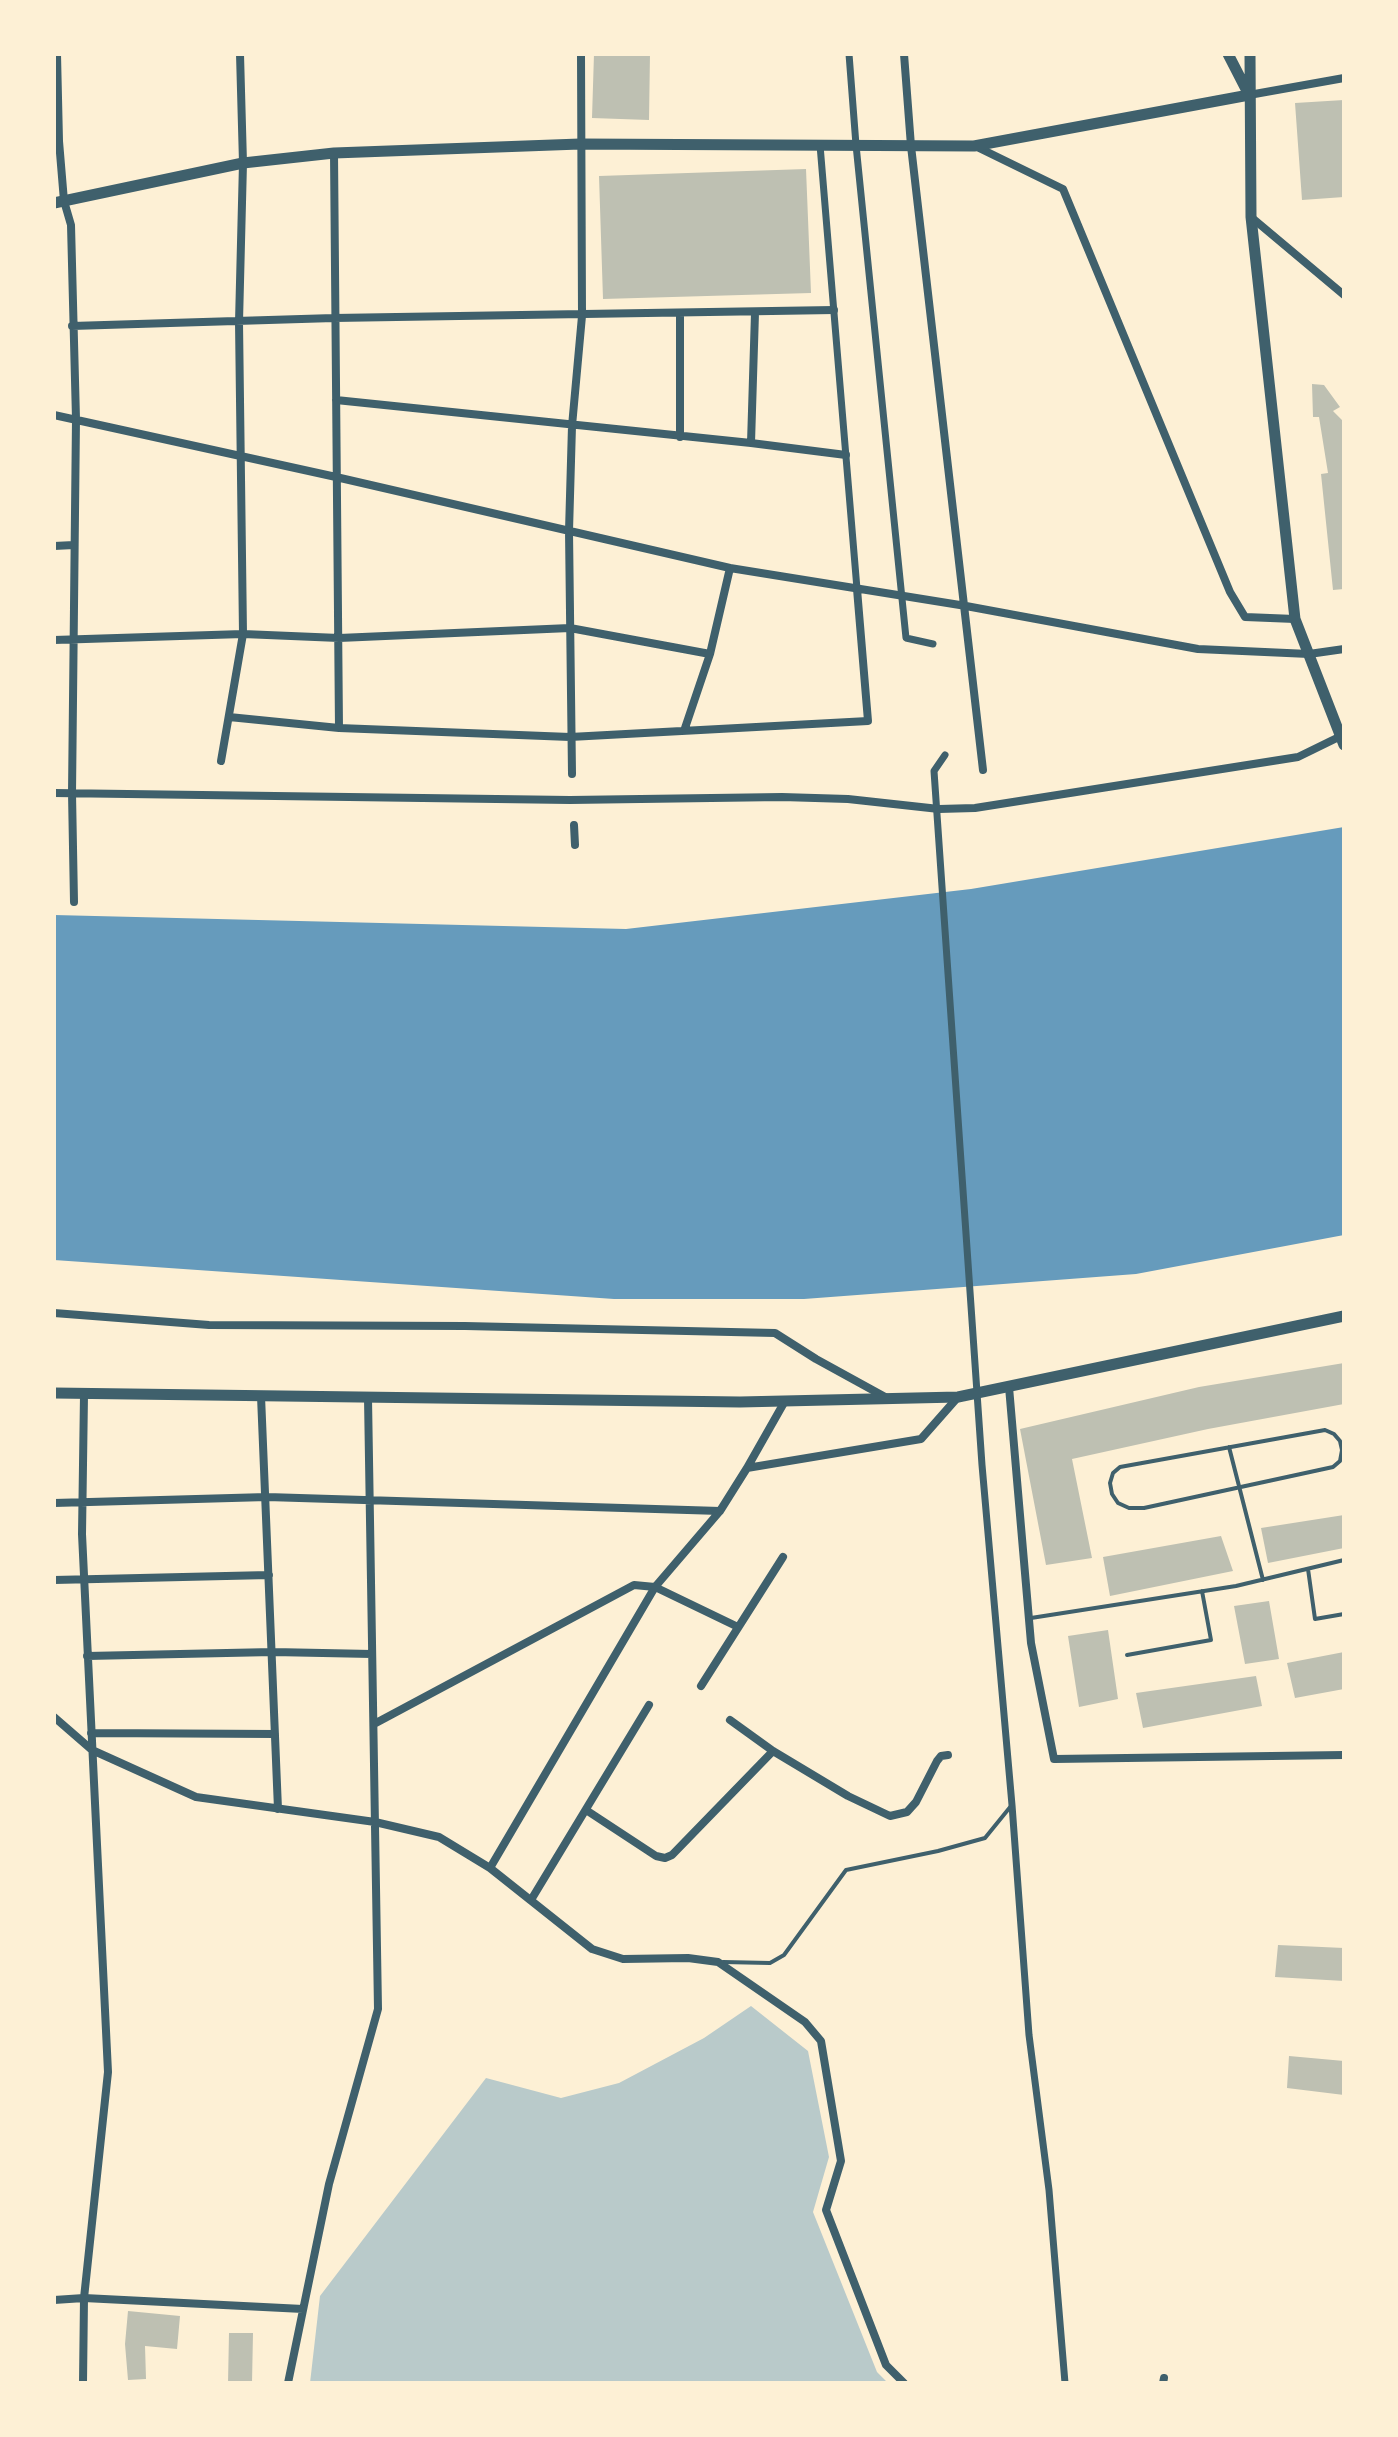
<!DOCTYPE html>
<html>
<head>
<meta charset="utf-8">
<style>
	body { margin:0 }
	#map { position:relative; width:1398px; height:2437px; overflow:hidden; background:#fdf0d5; font-family:"Alegreya Sans",sans-serif }
	canvas { display:block }
	.frame { position:absolute; inset:0; border:56px solid #fdf0d5; pointer-events:none }
</style>
</head>
<body>
<div id="map">
<canvas width="1398" height="2437"></canvas>
<div class="frame"></div>
</div>
<script>
const ctx = document.querySelector('canvas').getContext('2d');
ctx.lineJoin = 'round';
function paint(path, color) { ctx.fillStyle = color; ctx.fill(path, 'evenodd'); }
const poly = rows => new Path2D(rows.map(r => 'M' + r).join(''));
function stroke(path, color, width, dash) { ctx.strokeStyle = color; ctx.lineWidth = width; ctx.lineCap = dash ? 'butt' : 'round'; ctx.setLineDash(dash || []); ctx.stroke(path); }
paint(poly([
	[751,2006,808,2051,829,2157,813,2212,877,2372,888,2383,310,2383,320,2296,486,2078,561,2098,619,2083,704,2038]
]), '#b9caca');
paint(poly([
	[1344,827,1344,1235,1136,1274,804,1299,614,1299,54,1260,54,915,626,929,971,889]
]), '#669bbc');
paint(poly([
	[594,54,650,54,649,120,592,118],
	[1344,100,1344,197,1302,200,1295,103],
	[806,169,811,293,603,299,599,176],
	[1312,384,1324,385,1340,407,1333,411,1344,422,1344,589,1333,590,1321,474,1328,473,1319,417,1313,417],
	[1344,1363,1344,1404,1208,1429,1072,1459,1092,1558,1046,1565,1020,1429,1199,1387],
	[1344,1515,1344,1548,1268,1563,1261,1528],
	[1221,1536,1233,1571,1110,1596,1103,1557],
	[1269,1601,1279,1659,1245,1664,1234,1606],
	[1108,1630,1118,1699,1079,1707,1068,1636],
	[1344,1652,1344,1689,1295,1698,1287,1663],
	[1256,1676,1262,1706,1143,1728,1136,1693],
	[1278,1945,1344,1948,1344,1981,1275,1977],
	[1289,2056,1344,2061,1344,2095,1287,2088],
	[128,2311,180,2316,177,2349,145,2346,146,2379,128,2380,125,2344],
	[229,2333,253,2333,252,2383,228,2383]
]), '#bec0b2');
stroke(poly([
	[1325,1430,1334,1434,1340,1441,1342,1450,1340,1461,1333,1467,1144,1508,1129,1508,1118,1503,1112,1494,1110,1483,1113,1473,1120,1467,1325,1430],
	[1229,1447,1263,1580],
	[1308,1569,1315,1619,1344,1614],
	[1031,1618,1236,1586,1344,1560],
	[1127,1655,1211,1640,1202,1591],
	[723,1962,770,1963,784,1955,846,1870,938,1851,985,1838,1011,1806]
]), '#3f606c', 4);
stroke(poly([
	[849,54,856,145,906,638,933,644],
	[820,145,857,589],
	[945,755,934,771,982,1465,1012,1805,1029,2035,1049,2190,1065,2383]
]), '#3f606c', 7);
stroke(poly([
	[57,54,59,141,64,201,71,225,76,419,72,793,74,902],
	[904,54,911,146,983,770],
	[1249,95,1344,78],
	[975,146,1063,189,1230,592,1245,617,1295,619],
	[334,153,339,728],
	[1251,217,1344,295],
	[72,326,334,318,834,310],
	[336,400,751,443,846,455],
	[54,415,336,477,730,568,966,606,1198,649,1309,654,1344,649],
	[680,437,680,313],
	[751,443,755,313],
	[54,546,74,545],
	[54,640,243,634,339,638,570,628,710,654],
	[229,717,339,728,570,737,868,721,857,589],
	[684,731,710,654,730,568],
	[221,761,243,634,239,322,243,163,240,54],
	[572,774,569,531,572,426,582,316,581,54],
	[54,793,570,800,782,797,848,799,939,809,975,808,1298,757,1343,735],
	[574,825,575,845],
	[54,1313,209,1325,465,1326,775,1333,816,1359,887,1398],
	[1009,1387,1031,1643,1054,1759,1344,1755],
	[261,1396,278,1809],
	[747,1468,785,1401],
	[54,1503,267,1497,720,1511],
	[54,1580,269,1575],
	[87,1656,273,1652,372,1654],
	[701,1686,783,1557],
	[54,1717,92,1750,196,1797,375,1822,439,1837,490,1868,592,1949,623,1959,688,1958,718,1962,805,2022,821,2041,841,2161,826,2210,886,2365,904,2383],
	[730,1720,773,1751,848,1796,890,1816,907,1812,916,1802,937,1761,941,1756,948,1755],
	[374,1724,634,1585,655,1587,738,1627],
	[91,1733,275,1734],
	[586,1810,656,1856,665,1858,672,1855,773,1751],
	[490,1868,655,1587,720,1511,747,1468,921,1439,958,1397],
	[531,1900,649,1705],
	[54,2300,84,2298,303,2309],
	[83,2383,84,2298,108,2072,82,1534,84,1395],
	[288,2383,329,2184,378,2009,368,1398],
	[1163,2383,1164,2378]
]), '#3f606c', 8);
stroke(poly([
	[1228,54,1247,91],
	[1250,54,1251,217,1295,619,1344,745],
	[54,203,243,163,334,153,580,144,974,146,1249,95],
	[54,1393,740,1402,958,1397,1344,1316]
]), '#3f606c', 11);
</script>
</body>
</html>
